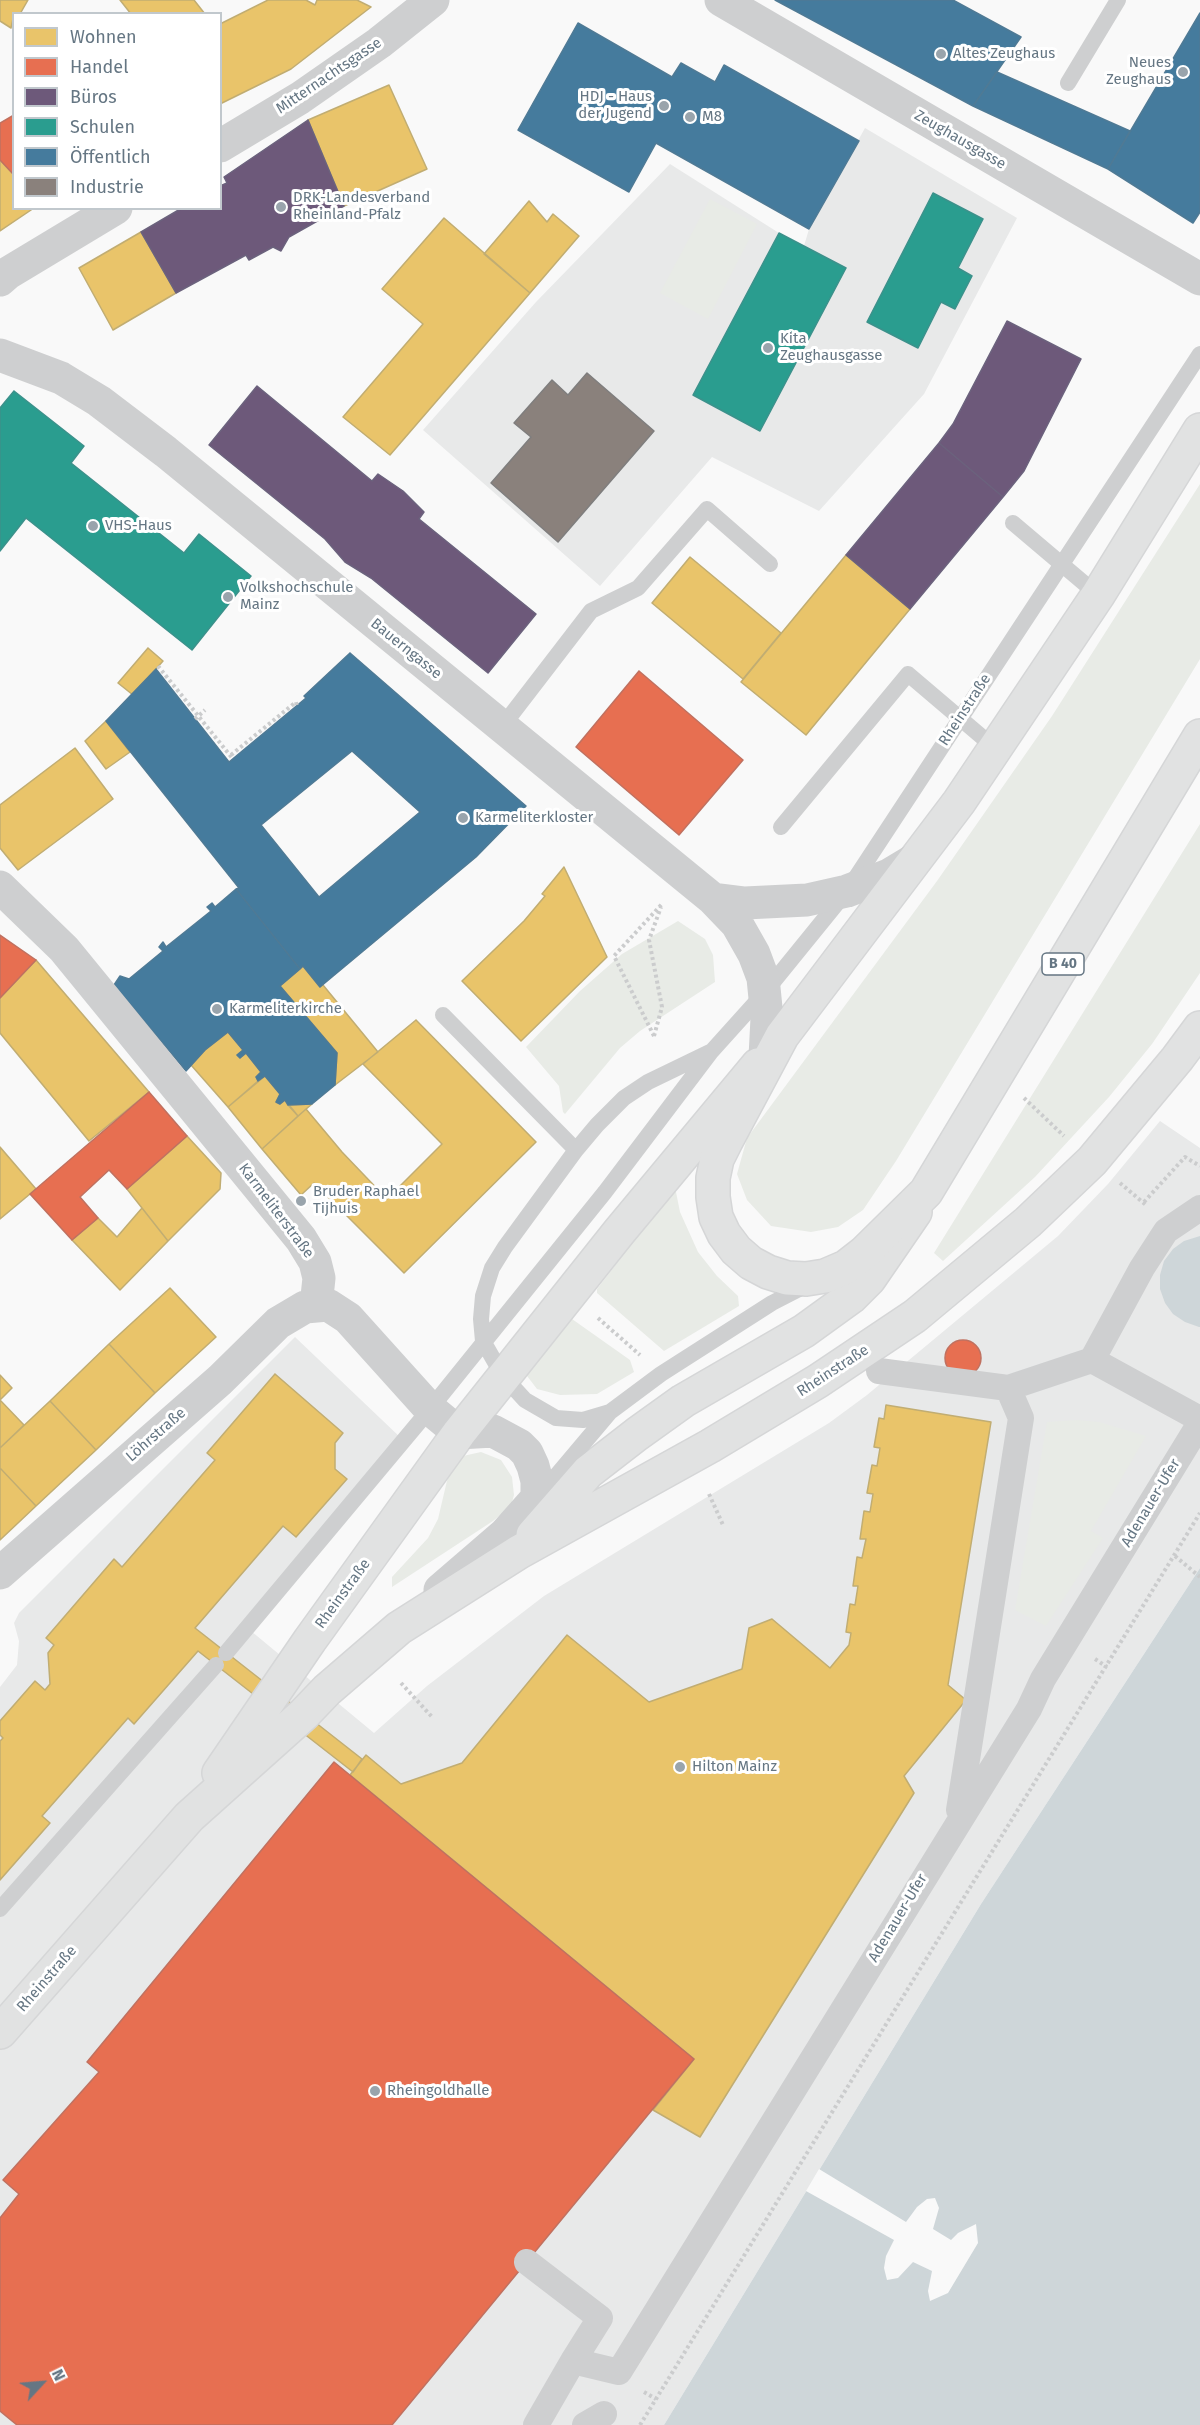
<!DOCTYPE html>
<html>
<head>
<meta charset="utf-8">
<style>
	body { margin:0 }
	#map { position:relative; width:1200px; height:2425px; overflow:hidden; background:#f9f9f9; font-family:"Fira Sans",sans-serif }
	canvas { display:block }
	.legend { position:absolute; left:12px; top:12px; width:210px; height:198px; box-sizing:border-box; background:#fff; border:2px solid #c1c8cd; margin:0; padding:8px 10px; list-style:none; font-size:18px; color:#657683 }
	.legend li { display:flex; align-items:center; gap:12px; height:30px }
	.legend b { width:30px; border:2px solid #c1c8cd }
	.north { position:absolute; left:12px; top:2353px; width:60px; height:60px; -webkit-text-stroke:4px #fff; paint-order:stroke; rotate:64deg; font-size:16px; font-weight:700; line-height:24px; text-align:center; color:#657683 }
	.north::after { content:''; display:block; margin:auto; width:21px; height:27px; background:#657683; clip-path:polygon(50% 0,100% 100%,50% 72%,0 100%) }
</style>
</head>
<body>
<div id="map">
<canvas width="1200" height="2425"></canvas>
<ul class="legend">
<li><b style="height:16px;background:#e9c46a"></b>Wohnen</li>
<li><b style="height:16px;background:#e76f51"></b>Handel</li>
<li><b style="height:16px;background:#6d597a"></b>Büros</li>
<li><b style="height:16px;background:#2a9d8f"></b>Schulen</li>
<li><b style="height:16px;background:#457b9d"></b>Öffentlich</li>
<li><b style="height:16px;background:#8a817c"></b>Industrie</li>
</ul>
<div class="north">N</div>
</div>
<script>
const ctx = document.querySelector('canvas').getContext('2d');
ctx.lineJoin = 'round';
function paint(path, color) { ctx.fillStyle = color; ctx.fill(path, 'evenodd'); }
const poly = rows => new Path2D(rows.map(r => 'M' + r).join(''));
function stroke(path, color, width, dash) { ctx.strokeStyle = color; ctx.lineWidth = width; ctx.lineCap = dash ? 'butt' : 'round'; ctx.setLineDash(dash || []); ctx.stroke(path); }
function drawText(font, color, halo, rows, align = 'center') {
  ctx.font = font + ' "Fira Sans",sans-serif'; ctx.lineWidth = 6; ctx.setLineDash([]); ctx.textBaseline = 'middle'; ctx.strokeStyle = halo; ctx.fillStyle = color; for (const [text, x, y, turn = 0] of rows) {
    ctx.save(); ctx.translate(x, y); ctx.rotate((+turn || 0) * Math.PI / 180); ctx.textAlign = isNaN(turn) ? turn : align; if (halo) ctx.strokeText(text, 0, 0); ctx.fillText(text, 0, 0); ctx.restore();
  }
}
paint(poly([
	[865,128,1017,218,924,394,819,511,712,457,600,586,423,430,536,302,670,164,779,233,804,246,809,229],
	[1160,1121,1200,1148,1200,1568,981,1904,664,2425,0,2425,0,1687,17,1665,19,1641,14,1623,19,1613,295,1337,402,1439,245,1626,374,1733,427,1686,544,1596,829,1423,867,1395,1058,1236,1108,1184]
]), '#e8e9e9');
paint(poly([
	[710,199,757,224,708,319,660,293],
	[1200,484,1200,659,896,1161,863,1210,838,1227,811,1232,771,1226,747,1200,737,1174,747,1138,937,881,1052,716],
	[1200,824,1200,973,1152,1044,1109,1097,1035,1177,943,1261,934,1253],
	[678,921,705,939,713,955,715,982,640,1031,620,1048,565,1114,563,1112,559,1086,526,1047,580,991,622,954],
	[675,1187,680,1212,698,1252,717,1276,738,1296,739,1306,664,1351,597,1293,597,1289],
	[572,1319,630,1360,634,1372,597,1394,560,1395,537,1389,524,1372,555,1335],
	[1078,1420,1099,1422,1146,1436,1091,1531,1103,1538,1046,1626,1015,1610,1047,1422],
	[481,1452,501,1460,512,1477,514,1495,511,1506,493,1521,392,1587,392,1577,428,1538,438,1519,450,1468,463,1456]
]), '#e8ebe6');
paint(poly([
	[1200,1236,1200,1327,1199,1327,1185,1322,1173,1314,1165,1303,1160,1289,1160,1275,1164,1261,1173,1249,1184,1241],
	[1200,1568,1200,2425,664,2425,981,1904]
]), '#ced6d9');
paint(poly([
	[819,2169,906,2222,917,2207,927,2199,935,2198,939,2208,933,2229,951,2240,958,2233,976,2224,978,2243,948,2293,930,2301,928,2291,932,2271,913,2262,898,2278,887,2280,884,2268,886,2256,894,2240,806,2191]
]), '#f9f9f9');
const homes = poly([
	[0,0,28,0,20,14,14,14,11,28,0,21,0,0],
	[120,0,194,0,205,14,131,14,120,0],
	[268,0,306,0,315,5,317,0,357,0,371,7,291,69,220,104,220,24,268,0],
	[389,85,427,169,344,206,308,120,389,85],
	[0,160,14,175,14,208,34,208,0,231,0,160],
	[529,201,547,222,553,214,579,236,530,293,484,254,529,201],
	[444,218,530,293,390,455,343,417,423,324,382,289,444,218],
	[141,232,176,293,113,330,79,268,141,232],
	[846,555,910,609,806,735,741,682,846,555],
	[690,557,781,633,743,679,652,603,690,557],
	[148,648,163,661,133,695,118,683,148,648],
	[106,721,130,752,106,769,85,741,106,721],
	[75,748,113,799,18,870,0,848,0,805,75,748],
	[564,867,607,957,521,1041,462,981,524,921,545,896,542,894,564,867],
	[36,960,149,1092,89,1141,0,1033,0,998,36,960],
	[303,966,320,987,323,985,378,1052,335,1085,337,1053,280,986,303,966],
	[416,1020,536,1142,404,1273,314,1183,301,1195,262,1149,306,1109,342,1152,387,1199,442,1144,363,1064,416,1020],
	[228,1032,243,1050,237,1055,240,1058,246,1053,261,1072,256,1077,258,1081,228,1107,191,1065,205,1050,228,1032],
	[265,1076,280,1094,276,1102,280,1104,285,1100,298,1116,262,1149,228,1107,265,1076],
	[312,1104,298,1116,288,1105,312,1104],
	[187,1136,221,1173,220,1189,168,1241,127,1189,187,1136],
	[0,1147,36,1189,0,1219,0,1147],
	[142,1208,168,1241,120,1290,72,1240,98,1218,117,1237,142,1208],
	[170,1288,216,1337,155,1393,109,1344,170,1288],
	[109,1344,155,1393,96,1450,50,1401,109,1344],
	[275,1374,343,1433,335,1443,335,1469,347,1479,296,1537,283,1526,195,1628,362,1759,353,1772,198,1651,134,1724,128,1718,42,1816,50,1823,0,1880,0,1741,3,1738,0,1735,0,1721,35,1681,45,1690,50,1684,48,1653,54,1645,46,1638,114,1559,122,1567,215,1460,207,1453,275,1374],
	[0,1375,12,1388,0,1400,0,1375],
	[0,1400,24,1425,0,1448,0,1400],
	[50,1401,96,1450,36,1506,0,1468,0,1448,50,1401],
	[886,1405,991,1422,948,1685,966,1700,904,1776,914,1793,700,2137,653,2110,694,2059,350,1775,366,1755,401,1784,462,1763,567,1635,649,1702,742,1669,749,1628,772,1619,830,1668,849,1645,851,1633,846,1632,850,1604,855,1605,858,1586,853,1586,857,1557,862,1558,866,1539,860,1539,864,1511,870,1512,873,1494,867,1493,872,1465,877,1466,880,1448,874,1447,879,1418,884,1419,886,1405],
	[0,1468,36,1506,0,1540,0,1468]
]);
paint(homes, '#e9c46a');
stroke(homes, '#c1ad72', 1.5);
const shops = poly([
	[14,115,14,175,0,160,0,123,14,115],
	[639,671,743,760,679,835,576,747,639,671],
	[0,935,36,960,0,998,0,935],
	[149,1092,187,1136,127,1189,109,1170,80,1197,98,1218,72,1240,30,1194,149,1092],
	'945 1358a18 18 0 1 1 36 0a18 18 0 1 1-36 0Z',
	[334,1762,694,2059,392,2425,17,2425,0,2411,0,2218,19,2194,3,2180,99,2072,87,2062,334,1762]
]);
paint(shops, '#e76f51');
stroke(shops, '#c07160', 1.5);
const offices = poly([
	[308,120,344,206,289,237,281,251,273,247,249,260,246,255,176,293,141,232,182,208,220,208,220,186,227,183,224,177,308,120],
	[1007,321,1081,359,1024,471,1003,497,939,443,953,424,1007,321],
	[257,386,372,481,378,474,403,491,424,512,419,519,536,614,488,673,371,578,345,562,325,539,209,445,257,386],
	[939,443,1003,497,910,609,846,555,939,443]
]);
paint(offices, '#6d597a');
stroke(offices, '#6b627d', 1.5);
const schools = poly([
	[933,193,983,219,958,268,972,276,955,309,941,302,918,348,867,322,933,193],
	[779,233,846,268,760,431,693,395,779,233],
	[14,391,84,446,71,463,184,553,199,534,251,576,192,650,26,518,0,551,0,408,14,391]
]);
paint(schools, '#2a9d8f');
stroke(schools, '#3c918b', 1.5);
const public = poly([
	[775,0,953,0,1021,37,973,106,775,0],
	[1200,13,1200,212,1193,223,1108,169,1200,13],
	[578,23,672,77,681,63,715,82,724,65,859,141,809,229,656,143,629,192,518,130,578,23],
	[997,72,1130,131,1108,169,973,106,997,72],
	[350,653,526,806,476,857,320,987,303,966,300,969,236,889,239,888,106,721,156,669,229,762,306,698,304,696,350,653],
	[352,751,420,812,319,897,261,825,352,751],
	[236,889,300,969,280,986,337,1053,335,1085,312,1104,288,1105,285,1100,280,1104,276,1102,280,1094,265,1076,258,1081,256,1077,261,1072,246,1053,240,1058,237,1055,243,1050,228,1032,205,1050,186,1071,114,985,120,976,129,979,163,951,159,947,163,942,166,947,211,911,207,907,212,903,215,907,236,889]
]);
paint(public, '#457b9d');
stroke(public, '#4f7a95', 1.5);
const industry = poly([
	[587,373,654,431,558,542,491,483,531,437,514,423,552,380,568,395,587,373]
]);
paint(industry, '#8a817c');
stroke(industry, '#7f7e7e', 1.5);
const secondary = poly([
	[533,1535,588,1472,637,1434,683,1401,804,1331,851,1297,869,1279,915,1212],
	[219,1773,310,1640,459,1433,619,1232,758,1065],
	[0,2032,189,1817,304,1714,327,1690,399,1628,519,1552,710,1446,818,1381,915,1316,1028,1222,1092,1161,1177,1059,1200,1028]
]);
const primary = poly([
	[1200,430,1098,595,959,802,782,1036,726,1141,717,1159,713,1178,713,1197,716,1217,724,1234,736,1250,751,1263,768,1272,787,1278,806,1279,825,1276,846,1267,864,1253,926,1192,1200,736]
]);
stroke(secondary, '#d5d6d7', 36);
stroke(primary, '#d5d6d7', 36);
stroke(poly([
	[158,666,233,759],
	[195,719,205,710],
	[231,755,296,702,297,706],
	[654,1036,614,956,662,904],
	[654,1036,662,1007,649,940,661,907],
	[1024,1098,1064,1136],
	[1120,1183,1146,1205],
	[1144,1202,1185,1157,1200,1166],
	[598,1318,640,1355],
	[709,1494,723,1525],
	[1175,1556,1200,1577],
	[1095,1659,1107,1667],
	[401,1683,433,1718],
	[644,2392,656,2399],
	[640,2425,1200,1513]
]), '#cbcccd', 4, [3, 3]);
stroke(poly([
	[1068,83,1118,0],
	[1013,523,1098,595],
	[501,728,591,611,638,588,707,509,770,564],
	[781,827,908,674,995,748],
	[443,1015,576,1150],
	[610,1412,583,1420,556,1418,525,1400,503,1376,483,1341,481,1319,483,1296,492,1268,505,1247,576,1150,597,1125,624,1098,648,1082,710,1052],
	[540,1495,610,1412,661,1374,772,1303,807,1285],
	[226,1653,430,1409,605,1192,711,1052,765,992,847,891,1200,354],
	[0,1909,216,1665]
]), '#cecfd0', 16);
stroke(poly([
	[1092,1360,1142,1268,1166,1231,1200,1208],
	[879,1371,1008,1388,1092,1360,1200,1419],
	[959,1810,1021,1418,1008,1388],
	[527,2262,600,2318,573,2361],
	[536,2425,573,2361,619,2372,1029,1709,1043,1679,1200,1423],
	[585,2425,604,2414]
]), '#cecfd0', 26);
stroke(poly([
	[721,0,1200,279],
	[220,146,300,98,379,43,433,0],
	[0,280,8,273,116,208],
	[0,355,61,378,99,401,166,452,713,899,737,924,754,954,763,978,767,1018,765,1057],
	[0,887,64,949,301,1239,315,1262,319,1278,316,1306],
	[713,899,745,903,807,900,847,891,889,875,914,860],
	[0,1573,220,1380,278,1323,305,1307,328,1305,348,1318,430,1409,459,1433,493,1431,519,1445,527,1453,533,1466,537,1481,537,1498,505,1534,440,1590]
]), '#cecfd0', 33);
stroke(secondary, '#e1e2e2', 33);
stroke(primary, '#e1e2e2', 33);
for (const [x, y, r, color] of [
	[941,54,6,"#99a4ac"],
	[1183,72,6,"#99a4ac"],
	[664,106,6,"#99a4ac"],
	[690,117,6,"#99a4ac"],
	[281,207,6,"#99a4ac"],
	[768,348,6,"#99a4ac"],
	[93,526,6,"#99a4ac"],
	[228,597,6,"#99a4ac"],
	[463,818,6,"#99a4ac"],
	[217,1009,6,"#99a4ac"],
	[301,1201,6,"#99a4ac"],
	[680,1767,6,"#99a4ac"],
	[375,2091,6,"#99a4ac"]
]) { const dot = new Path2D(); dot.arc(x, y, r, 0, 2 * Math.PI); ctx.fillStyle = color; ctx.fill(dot); stroke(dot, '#fff', 2); }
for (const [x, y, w] of [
	[1063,964,42]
]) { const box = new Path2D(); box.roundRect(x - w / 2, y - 11, w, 22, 4.5); ctx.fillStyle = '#fff'; ctx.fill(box); stroke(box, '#657683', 1.5); }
drawText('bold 14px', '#657683', null, [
	["B 40",1063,964]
]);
drawText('15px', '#657683', '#fff', [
	["Altes Zeughaus",953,54],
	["Neues",1171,63,"right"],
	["Zeughaus",1171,80,"right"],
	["HDJ - Haus",652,97,"right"],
	["der Jugend",652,114,"right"],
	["M8",702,117],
	["DRK-Landesverband",293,198],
	["Rheinland-Pfalz",293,215],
	["Kita",780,339],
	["Zeughausgasse",780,356],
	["VHS-Haus",105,526],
	["Volkshochschule",240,588],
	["Mainz",240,605],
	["Karmeliterkloster",475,818],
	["Karmeliterkirche",229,1009],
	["Bruder Raphael",313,1192],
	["Tijhuis",313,1209],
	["Hilton Mainz",692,1767],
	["Rheingoldhalle",387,2091]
], 'left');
drawText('15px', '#657683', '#fff', [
	["Mitternachtsgasse",329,76,-34],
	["Zeughausgasse",960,140,30],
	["Bauerngasse",406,649,39],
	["Rheinstraße",965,710,-57],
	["Karmeliterstraße",276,1211,53],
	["Rheinstraße",833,1371,-33],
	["Löhrstraße",156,1435,-41],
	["Adenauer-Ufer",1151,1503,-59],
	["Rheinstraße",343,1594,-54],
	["Adenauer-Ufer",898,1918,-59],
	["Rheinstraße",47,1979,-49]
]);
</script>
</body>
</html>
